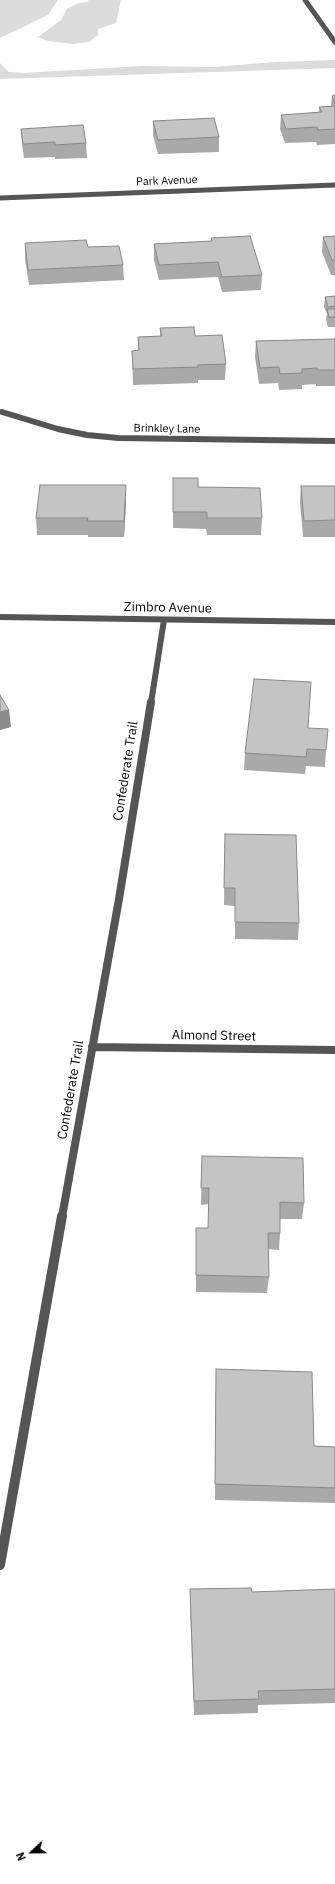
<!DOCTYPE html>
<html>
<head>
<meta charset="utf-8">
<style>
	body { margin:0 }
	#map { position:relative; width:335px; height:1884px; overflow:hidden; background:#fff; font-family:"IBM Plex Sans",sans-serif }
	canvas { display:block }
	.north { position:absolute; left:12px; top:1832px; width:40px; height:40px; -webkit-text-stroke:3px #fff; paint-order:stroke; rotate:248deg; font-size:11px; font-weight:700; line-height:16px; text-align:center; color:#000 }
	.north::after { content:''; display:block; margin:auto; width:14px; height:18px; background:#000; clip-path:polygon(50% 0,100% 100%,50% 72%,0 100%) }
</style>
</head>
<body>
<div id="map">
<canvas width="335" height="1884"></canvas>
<div class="north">N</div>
</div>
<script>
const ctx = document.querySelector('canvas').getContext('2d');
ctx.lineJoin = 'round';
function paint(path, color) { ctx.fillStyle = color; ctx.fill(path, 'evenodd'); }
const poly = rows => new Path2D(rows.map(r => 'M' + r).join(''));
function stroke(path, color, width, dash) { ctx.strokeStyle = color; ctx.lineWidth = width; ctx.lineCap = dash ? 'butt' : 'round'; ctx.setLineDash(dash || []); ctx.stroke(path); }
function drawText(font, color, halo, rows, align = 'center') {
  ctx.font = font + ' "IBM Plex Sans",sans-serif'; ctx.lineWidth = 3.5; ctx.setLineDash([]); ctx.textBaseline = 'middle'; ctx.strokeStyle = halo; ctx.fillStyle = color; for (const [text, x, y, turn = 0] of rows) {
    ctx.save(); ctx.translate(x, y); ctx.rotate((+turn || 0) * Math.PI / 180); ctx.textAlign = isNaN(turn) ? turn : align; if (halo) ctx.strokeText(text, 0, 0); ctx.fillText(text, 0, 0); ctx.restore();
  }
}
paint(poly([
	[0,0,58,0,48,15,0,38],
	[89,0,121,0,116,23,98,29,98,35,89,42,73,44,48,41,38,37,61,20,67,9,78,3,87,2],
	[335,60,335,68,0,79,0,63,9,72,24,73,142,66,214,67,275,62]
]), '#dcdcdc');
stroke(poly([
	[305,0,335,42]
]), '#555', 5);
stroke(poly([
	[0,198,335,185]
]), '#555', 5);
stroke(poly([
	[2,412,58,429,87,435,118,438,335,441],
	[0,617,335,622],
	[151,703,164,620]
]), '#555', 6);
stroke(poly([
	[92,1047,335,1050],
	[62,1217,119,899,151,702]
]), '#555', 8);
stroke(poly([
	[0,1565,62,1216]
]), '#555', 10);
paint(poly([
	[335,95,335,144,317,145,316,142,285,143,280,129,281,115,319,112,319,107,332,106,331,105,332,96],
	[153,121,219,137,219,152,158,154,153,135],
	[21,129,86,143,87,158,55,159,55,157,24,158,22,143],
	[335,236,335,275,331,275,322,252,323,237],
	[211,238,262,275,261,290,222,292,218,277,159,280,154,260,154,244,211,241],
	[25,243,88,247,123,265,124,280,29,285,25,259],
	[335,296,335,327,328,327,326,319,327,314,324,307,325,297],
	[160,328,195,336,226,364,225,380,198,380,198,383,133,385,132,351,138,351,138,337,160,336],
	[335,339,335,386,316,386,316,384,302,385,302,389,279,390,278,383,259,384,255,357,256,341],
	[173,478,198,487,262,518,261,535,207,535,206,529,173,528],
	[301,486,335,486,335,537,303,537,300,502],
	[126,502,124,537,88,537,88,535,37,535,36,518],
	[308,728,326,750,325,767,306,766,305,774,244,770,245,753],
	[225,834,299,923,298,940,235,939,235,906,224,905],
	[202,1156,304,1203,302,1219,280,1219,280,1233,279,1250,268,1249,269,1277,267,1293,196,1292,196,1228,208,1228,209,1204,201,1205],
	[216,1369,314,1446,335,1447,335,1503,215,1500],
	[190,1589,252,1592,335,1589,335,1703,258,1705,258,1713,194,1715,190,1604]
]), '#a9a9a9');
paint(poly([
	[126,485,126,502,124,537,124,521],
	[9,710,11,727,0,730,0,712]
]), '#898989');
const building = poly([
	[335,95,335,104,332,96,335,95],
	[335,106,335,129,318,130,317,127,286,129,281,115,322,112,319,107,335,106],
	[214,118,219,137,158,140,153,121,214,118],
	[83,125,86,143,55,145,55,142,23,144,21,129,83,125],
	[250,236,262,275,222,277,218,262,159,265,154,244,212,241,211,238,250,236],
	[335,236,335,260,332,260,323,237,335,236],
	[86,240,88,247,119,246,123,265,28,270,25,243,86,240],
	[335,296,335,306,328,307,325,297,335,296],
	[327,309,335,309,335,317,329,317,327,309],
	[194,327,195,336,222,335,226,364,198,365,198,367,133,369,132,351,139,350,138,337,162,336,160,328,194,327],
	[335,339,335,370,317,370,317,368,302,369,302,373,280,374,279,367,260,368,256,341,335,339],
	[173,478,198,478,198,487,260,488,262,518,207,518,207,512,173,512,173,478],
	[40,485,126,485,124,521,87,521,88,518,36,518,40,485],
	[301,486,335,486,335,520,304,521,301,486],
	[254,679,311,682,308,728,328,729,326,750,307,749,306,757,245,753,254,679],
	[0,695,9,710,0,712,0,695],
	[225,834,296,835,299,923,235,922,235,888,224,888,225,834],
	[202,1156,303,1158,304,1203,280,1202,280,1233,268,1233,269,1277,196,1275,196,1228,208,1228,209,1188,201,1188,202,1156],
	[216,1369,312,1372,314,1446,335,1447,335,1488,215,1484,216,1369],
	[251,1588,252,1592,335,1589,335,1689,258,1691,259,1699,194,1701,190,1589,251,1588]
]);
paint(building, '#c4c4c4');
stroke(building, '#898989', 1);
drawText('11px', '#000', '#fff', [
	["Park Avenue",167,181,-2],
	["Brinkley Lane",167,429,1]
]);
drawText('13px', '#000', '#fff', [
	["Zimbro Avenue",168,608,1],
	["Confederate Trail",126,771,-81],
	["Almond Street",214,1036,1],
	["Confederate Trail",71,1090,-80]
]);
</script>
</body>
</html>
